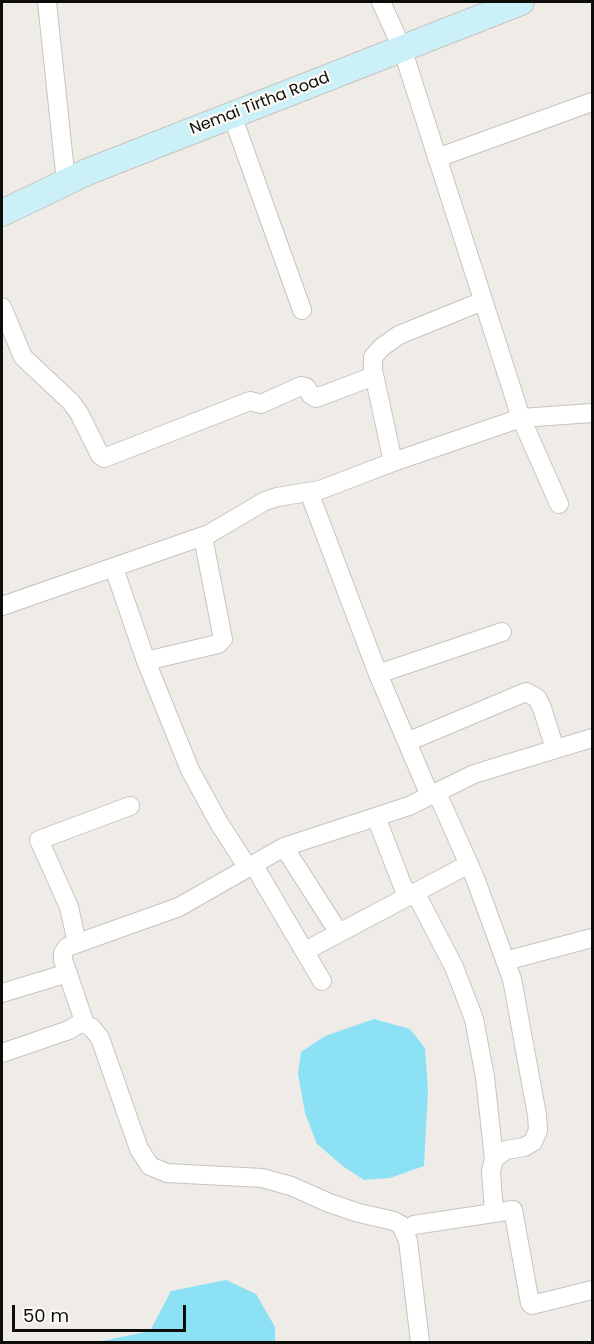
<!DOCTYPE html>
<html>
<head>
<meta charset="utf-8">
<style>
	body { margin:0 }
	#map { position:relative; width:594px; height:1344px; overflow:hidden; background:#efece7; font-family:Poppins,sans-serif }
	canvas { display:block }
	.frame { position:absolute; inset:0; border:3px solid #0d0d0b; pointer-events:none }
	.scale { position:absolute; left:12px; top:1305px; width:174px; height:27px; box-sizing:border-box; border:3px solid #0d0d0b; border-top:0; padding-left:8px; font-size:18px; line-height:21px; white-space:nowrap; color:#0d0d0b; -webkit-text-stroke:4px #fcfaf4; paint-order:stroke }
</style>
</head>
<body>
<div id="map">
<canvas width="594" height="1344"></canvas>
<div class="frame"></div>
<div class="scale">50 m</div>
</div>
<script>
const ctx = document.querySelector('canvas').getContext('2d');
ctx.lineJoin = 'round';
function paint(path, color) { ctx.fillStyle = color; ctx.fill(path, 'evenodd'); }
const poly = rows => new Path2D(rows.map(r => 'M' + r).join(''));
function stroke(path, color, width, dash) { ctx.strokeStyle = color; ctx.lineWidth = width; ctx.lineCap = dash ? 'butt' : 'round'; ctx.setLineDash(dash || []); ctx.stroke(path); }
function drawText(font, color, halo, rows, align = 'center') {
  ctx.font = font + ' Poppins,sans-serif'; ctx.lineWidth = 4.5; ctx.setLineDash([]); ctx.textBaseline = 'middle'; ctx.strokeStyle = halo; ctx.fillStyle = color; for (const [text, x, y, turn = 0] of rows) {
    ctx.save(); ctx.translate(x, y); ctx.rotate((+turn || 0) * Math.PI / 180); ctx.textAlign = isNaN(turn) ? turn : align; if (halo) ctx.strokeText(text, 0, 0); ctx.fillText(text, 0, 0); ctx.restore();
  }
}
paint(poly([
	[374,1019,410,1029,425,1048,428,1090,424,1166,390,1178,364,1180,344,1167,317,1144,305,1113,298,1074,301,1052,325,1036],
	[226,1280,256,1294,275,1327,275,1342,97,1342,150,1331,171,1291]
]), '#8de1f5');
const street = poly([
	[47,2,66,182],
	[381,2,402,48,521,418,559,504],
	[232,115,302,310],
	[437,158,592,102],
	[2,307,23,357,71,402,79,413,100,455,104,458,250,401,261,404,301,386,306,387,311,395,316,398,374,376],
	[393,462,373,370,373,357,382,347,399,335,483,301],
	[309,492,378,674,430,796],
	[114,568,146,661,190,770,219,823,248,868],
	[2,606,209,534,265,501,277,497,320,490,393,462,521,418,592,413],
	[146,661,218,644,223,639,203,537],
	[378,674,502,632],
	[407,742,526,692,537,698,542,708,555,749],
	[437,793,475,878,512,979,537,1115,538,1130,533,1142,524,1147,506,1150,494,1159,491,1171,494,1213],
	[376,817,407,897],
	[284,847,339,933],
	[253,864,322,981],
	[415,892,454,967,474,1019,485,1077,494,1159],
	[77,943,69,907,39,840,130,806],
	[305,951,469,864],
	[505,961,592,938],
	[2,993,68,973],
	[82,1022,92,1028,100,1038,139,1149,150,1166,167,1173,262,1178,291,1186,329,1203,359,1213,394,1221,401,1225,408,1241,420,1342],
	[2,1053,69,1030,82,1022,83,1018,63,960,63,953,67,947,179,907,284,847,409,806,474,774,592,738],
	[405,1230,414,1225,513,1210,530,1303,532,1305,592,1290]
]);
const secondary = poly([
	[2,213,87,172,521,2]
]);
stroke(street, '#c7c4bf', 20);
stroke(secondary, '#c7c4bf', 28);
stroke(street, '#fff', 18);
stroke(secondary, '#ccf0f8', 26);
drawText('16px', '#0d0d0b', '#fcfaf4', [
	["Nemai Tirtha Road",260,104,-21]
]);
</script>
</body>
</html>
